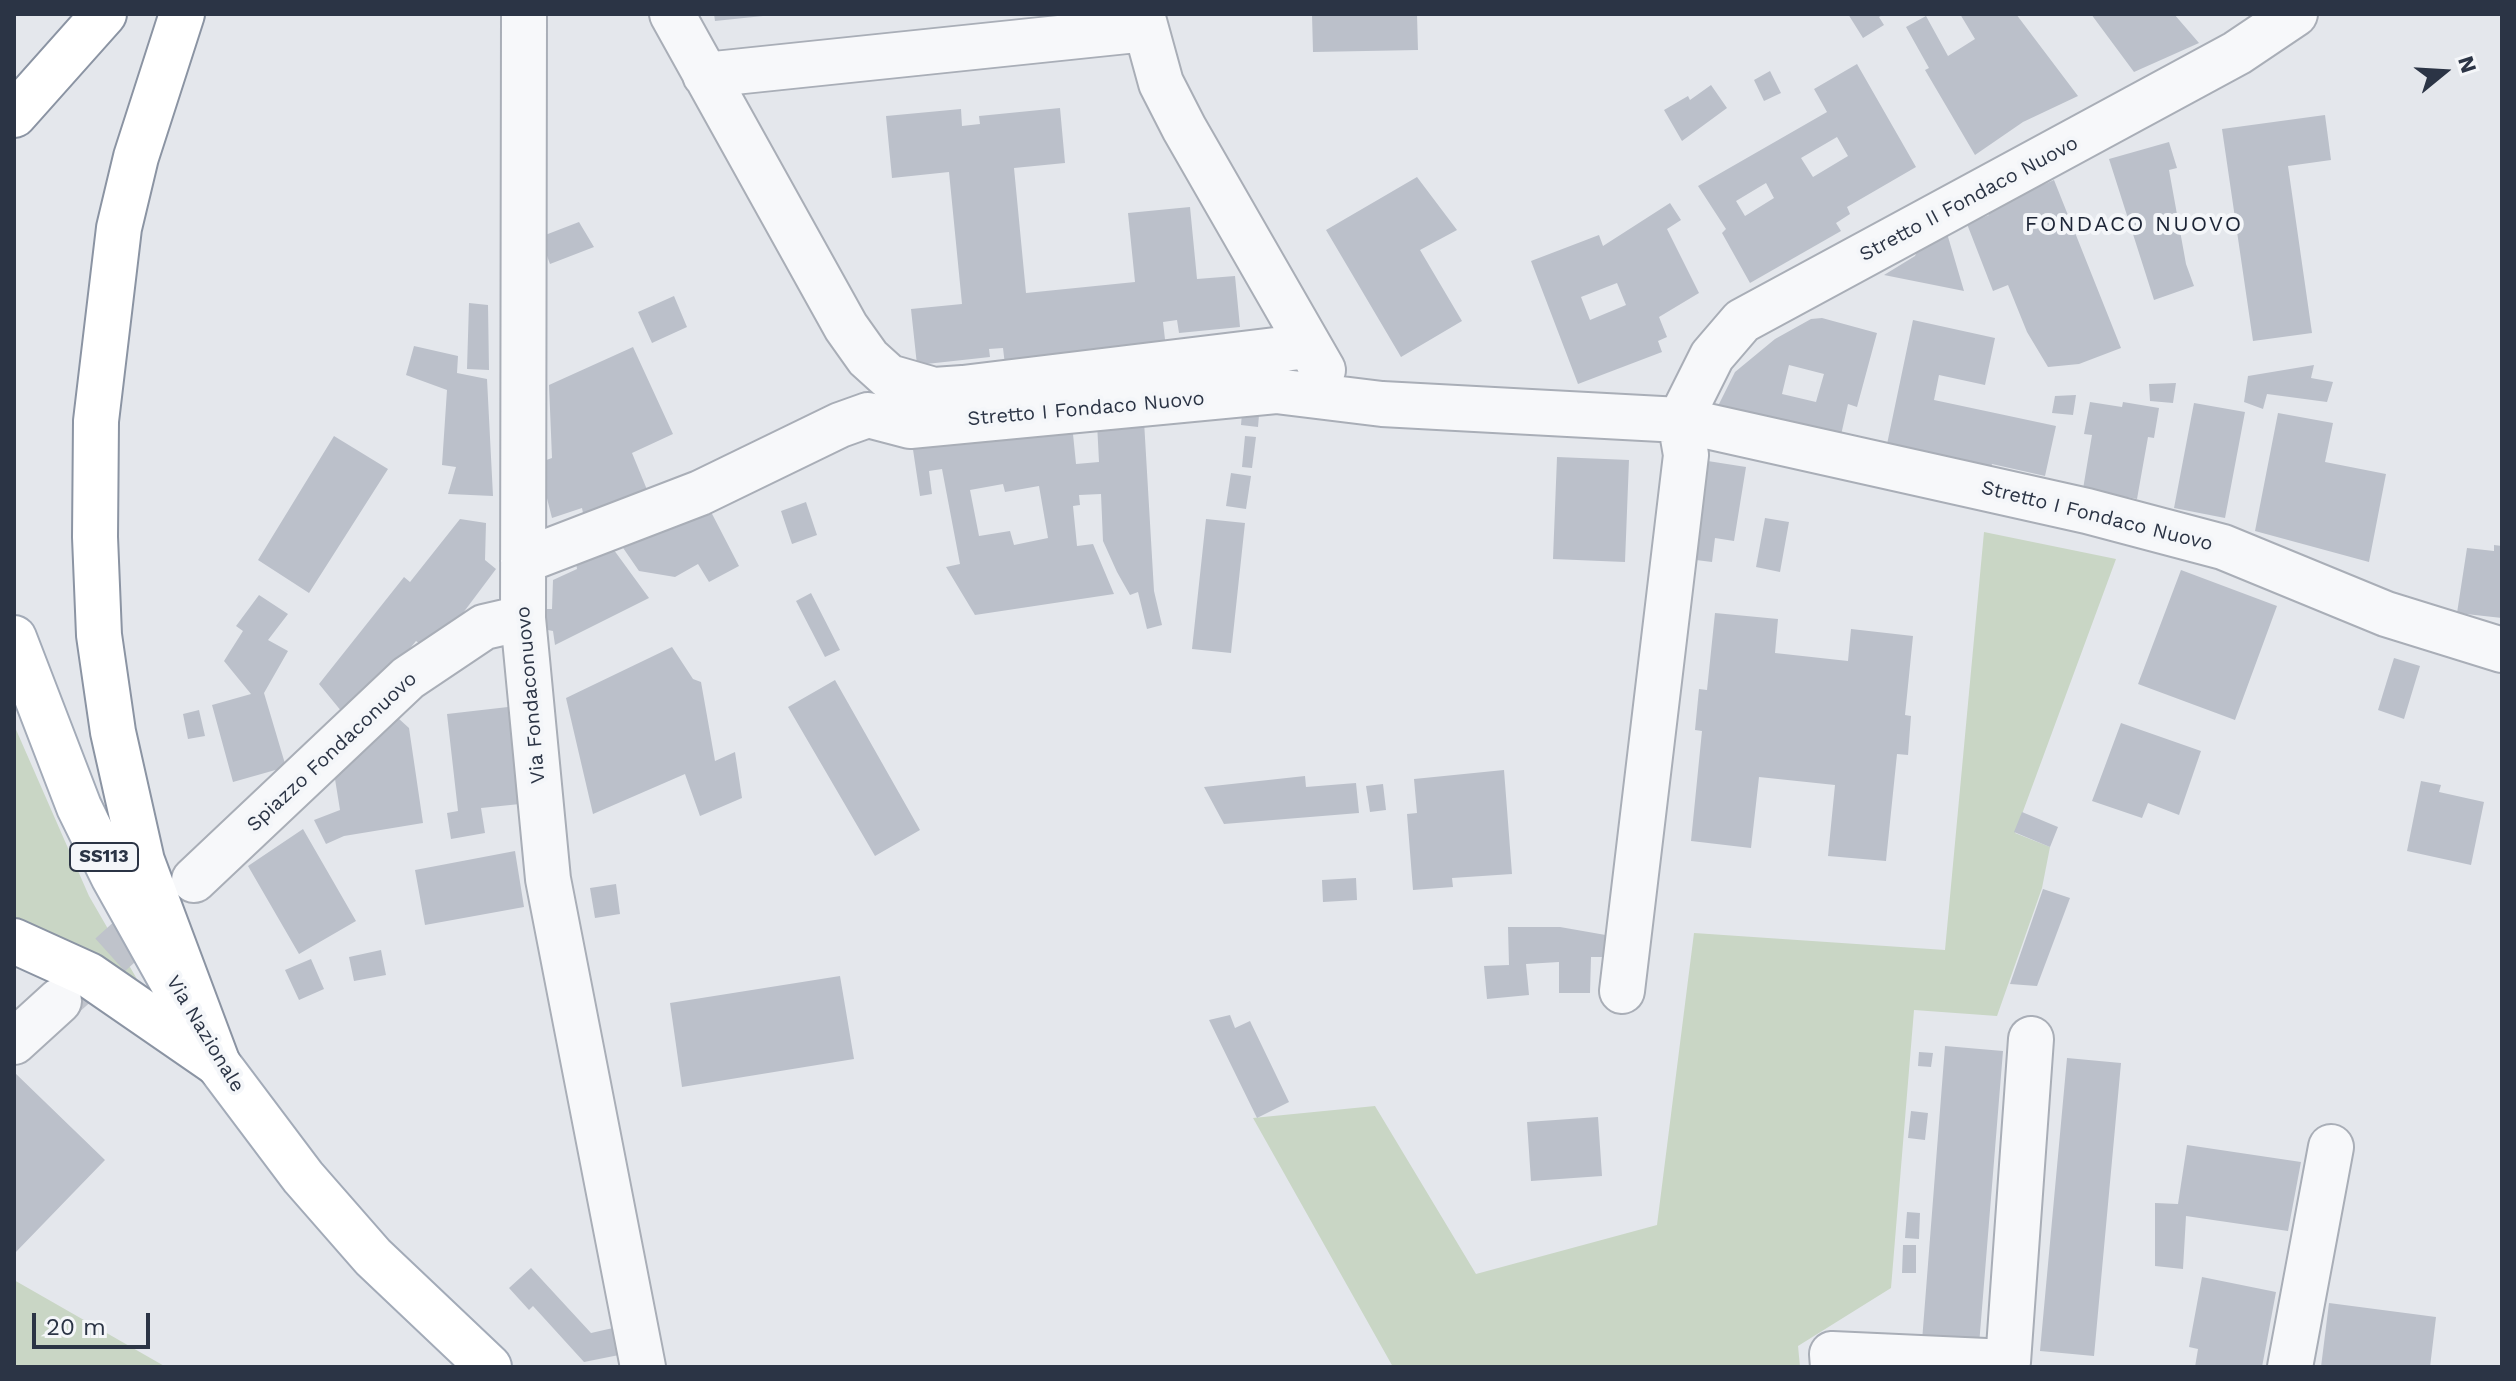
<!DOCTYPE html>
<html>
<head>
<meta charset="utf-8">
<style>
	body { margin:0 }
	#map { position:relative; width:2516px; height:1381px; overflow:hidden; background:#e4e7ec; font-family:"Work Sans",sans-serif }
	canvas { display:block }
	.frame { position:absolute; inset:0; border:16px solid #2b3445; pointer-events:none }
	.north { position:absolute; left:2404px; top:32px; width:80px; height:80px; -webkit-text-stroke:6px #f4f6f9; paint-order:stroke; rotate:72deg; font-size:22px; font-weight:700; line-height:32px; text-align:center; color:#2b3445 }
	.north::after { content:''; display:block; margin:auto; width:28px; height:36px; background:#2b3445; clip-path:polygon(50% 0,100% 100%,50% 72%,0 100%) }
	.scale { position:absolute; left:32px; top:1313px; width:118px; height:36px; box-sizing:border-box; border:4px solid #2b3445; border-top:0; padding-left:10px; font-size:24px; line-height:28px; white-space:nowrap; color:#2b3445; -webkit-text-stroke:6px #f4f6f9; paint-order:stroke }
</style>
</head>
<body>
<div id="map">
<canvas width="2516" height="1381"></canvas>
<div class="frame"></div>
<div class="north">N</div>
<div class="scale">20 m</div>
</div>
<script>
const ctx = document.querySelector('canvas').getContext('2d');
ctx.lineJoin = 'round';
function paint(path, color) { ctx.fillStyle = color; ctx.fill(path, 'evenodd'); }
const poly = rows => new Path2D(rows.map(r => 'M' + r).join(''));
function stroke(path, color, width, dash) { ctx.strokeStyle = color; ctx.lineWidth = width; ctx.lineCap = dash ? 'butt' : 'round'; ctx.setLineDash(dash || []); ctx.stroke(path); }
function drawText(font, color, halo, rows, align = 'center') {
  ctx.font = font + ' "Work Sans",sans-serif'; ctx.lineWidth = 8; ctx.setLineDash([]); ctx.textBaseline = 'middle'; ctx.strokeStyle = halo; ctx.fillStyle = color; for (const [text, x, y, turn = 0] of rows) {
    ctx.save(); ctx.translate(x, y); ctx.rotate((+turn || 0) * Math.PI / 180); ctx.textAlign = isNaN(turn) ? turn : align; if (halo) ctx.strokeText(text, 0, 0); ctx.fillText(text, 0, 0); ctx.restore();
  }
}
paint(poly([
	[1984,532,2116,559,2015,833,2050,847,2042,888,1997,1016,1914,1010,1891,1288,1798,1346,1800,1367,1393,1367,1253,1118,1375,1106,1476,1274,1657,1225,1694,933,1945,950],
	[14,725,89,896,145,993,14,924],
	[14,1280,166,1367,14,1367]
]), '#c9d6c5');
paint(poly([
	[714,14,763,14,763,16,715,21],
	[1312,14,1417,14,1418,50,1313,52],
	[1848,14,1884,14,1879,17,1884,25,1863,38],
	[1960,14,2016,14,2078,96,2023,122,1975,155,1925,70,1929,68,1906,27,1926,16,1948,56,1975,39],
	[2091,14,2174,14,2199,43,2134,72],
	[1857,64,1916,167,1847,207,1850,214,1836,223,1841,231,1750,283,1722,233,1726,229,1698,186,1827,112,1814,89],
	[1837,137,1848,156,1813,177,1801,158],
	[1766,183,1774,198,1745,216,1736,201],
	[1770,71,1781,93,1764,101,1754,80],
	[1711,85,1727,108,1682,141,1664,110,1688,96,1690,100],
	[1060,108,1065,163,1014,168,1026,293,1135,282,1128,213,1190,207,1197,279,1235,276,1240,327,1179,333,1177,320,1163,322,1166,348,1005,365,1003,348,989,349,990,357,917,365,911,309,962,304,949,172,892,178,886,116,961,109,962,126,980,124,979,116],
	[2325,115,2331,160,2288,166,2312,333,2253,341,2222,129],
	[2169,142,2177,168,2169,170,2186,264,2194,286,2154,300,2109,159],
	[1417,177,1457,230,1420,250,1462,321,1401,357,1326,230],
	[2054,180,2121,348,2079,364,2048,367,2027,332,2008,285,1993,291,1967,224,1989,215,1987,209],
	[1670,203,1681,220,1667,229,1699,293,1659,317,1667,337,1658,341,1662,352,1578,384,1531,261,1599,235,1603,246],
	[1617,283,1626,305,1590,320,1581,297],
	[579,222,594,247,550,264,540,237],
	[1946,230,1964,291,1884,275,1915,256,1922,240],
	[674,296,687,327,652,343,638,312],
	[469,303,488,305,489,370,467,369],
	[1822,318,1877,333,1857,407,1848,404,1841,435,1717,408,1735,372,1775,339,1811,319],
	[1789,365,1824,374,1816,402,1782,394],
	[1913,320,1995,338,1985,385,1939,375,1934,400,2056,426,2045,476,1992,464,1990,472,1886,449],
	[414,346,458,356,457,373,487,379,493,496,448,494,456,467,442,465,447,390,406,375],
	[633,347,673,434,632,453,650,497,584,518,582,508,552,518,538,463,552,458,549,385],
	[2314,365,2311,378,2333,382,2327,402,2267,394,2263,409,2244,402,2248,376],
	[2176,383,2173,403,2150,401,2149,384],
	[2076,395,2073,415,2052,413,2055,396],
	[2090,402,2122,407,2123,402,2159,408,2154,438,2148,437,2137,499,2083,489,2092,435,2084,434],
	[2194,403,2245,412,2225,518,2174,508],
	[1242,413,1259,415,1258,427,1241,425],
	[2278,413,2333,423,2325,462,2386,474,2369,562,2255,531],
	[1144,421,1154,591,1162,625,1147,629,1138,592,1130,595,1117,572,1103,541,1101,494,1079,495,1080,505,1073,506,1077,546,1093,544,1114,594,975,615,946,567,960,564,942,469,929,471,932,494,920,496,912,443,1072,424,1076,464,1099,462,1097,423],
	[1003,484,1005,492,1039,486,1048,538,1014,545,1010,531,979,536,970,490],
	[334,436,388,469,309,593,258,560],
	[1245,436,1256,437,1252,468,1242,467],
	[1557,457,1629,460,1625,562,1553,559],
	[1695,459,1746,467,1734,541,1715,538,1712,562,1680,558],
	[1231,473,1251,476,1246,509,1226,506],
	[806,502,817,535,792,544,781,511],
	[709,508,739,566,709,582,698,564,675,577,639,571,619,542],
	[1765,518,1789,522,1780,572,1756,567],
	[460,519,486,523,485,560,496,569,433,653,416,641,387,677,342,712,319,684,404,577,410,582],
	[1206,519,1245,523,1231,653,1192,649],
	[2494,545,2502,546,2502,618,2457,613,2467,548,2494,551],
	[611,546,649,598,555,645,553,631,542,629,544,609,552,609,553,580,577,569,576,563],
	[2181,570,2277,606,2235,720,2138,684],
	[811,593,840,650,825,657,796,601],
	[259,595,288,614,268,640,288,651,264,693,286,767,233,782,212,705,251,694,224,661,243,631,236,626],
	[1715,613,1778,619,1775,653,1848,661,1851,629,1913,636,1905,715,1911,716,1908,755,1897,754,1886,861,1828,856,1835,785,1759,777,1751,848,1691,841,1702,731,1695,730,1699,689,1707,690],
	[672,647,693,679,701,682,715,761,735,752,742,798,700,816,685,774,593,814,566,698],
	[2394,658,2420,666,2404,719,2378,710],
	[835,680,920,830,875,856,788,707],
	[508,707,520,804,481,808,485,833,451,839,447,813,458,811,447,714],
	[199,710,205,736,188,739,183,714],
	[398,718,409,728,423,823,344,836,326,844,314,820,340,810,335,779],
	[2121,723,2201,751,2179,815,2148,803,2142,818,2092,801],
	[1504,770,1512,874,1452,878,1453,887,1413,890,1407,814,1417,813,1414,779],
	[1305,776,1306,787,1356,783,1359,813,1224,824,1204,787],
	[2421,781,2441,785,2439,792,2484,802,2471,865,2407,851],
	[1383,784,1386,810,1370,812,1366,786],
	[2022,812,2058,827,2050,847,2014,832],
	[303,829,356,921,299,954,248,866],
	[515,851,524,907,425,925,415,870],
	[1356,878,1357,900,1323,902,1322,880],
	[616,884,620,914,595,918,590,888],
	[2043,889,2070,898,2037,986,2010,984],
	[1508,927,1560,927,1617,937,1616,957,1591,957,1590,993,1559,993,1559,962,1526,964,1529,995,1487,999,1484,966,1509,965],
	[381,950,386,975,354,981,349,957],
	[311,959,324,989,299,1000,285,970],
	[840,976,854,1059,682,1087,670,1003],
	[1230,1015,1235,1028,1250,1021,1289,1102,1257,1118,1209,1020],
	[1945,1046,2003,1051,1979,1345,1922,1341],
	[1919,1052,1933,1053,1931,1067,1918,1066],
	[2067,1058,2121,1063,2094,1356,2040,1351],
	[14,1072,105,1160,14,1254],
	[1911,1111,1928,1113,1925,1140,1908,1138],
	[1598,1117,1602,1176,1531,1181,1527,1122],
	[2187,1145,2301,1162,2288,1231,2186,1216,2183,1269,2155,1266,2155,1203,2178,1204],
	[1907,1212,1920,1213,1919,1239,1905,1238],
	[1903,1245,1916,1245,1916,1273,1902,1273],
	[531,1268,591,1333,613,1328,619,1355,584,1362,533,1306,529,1310,509,1288],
	[2202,1277,2276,1292,2262,1367,2195,1367,2198,1349,2189,1347],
	[2329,1303,2436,1317,2430,1367,2321,1367]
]), '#bbc0ca');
stroke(poly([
	[61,999,170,901]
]), '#bfc3cb', 44, [44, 22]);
const minor = poly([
	[524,14,523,618,548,879,643,1367],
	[672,14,846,327,868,358,889,377,934,390,963,388,1308,346],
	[1142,14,1161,83,1184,128,1323,370],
	[705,75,1146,29],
	[1680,420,1712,356,1742,321,2237,53,2295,14],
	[523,561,700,493,840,425,868,415,910,426,1276,391,1382,404,1680,420,2087,511,2223,547,2386,614,2502,650],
	[194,880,408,678,484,627,523,618],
	[1622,991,1686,455,1680,420],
	[14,1042,59,1001],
	[1833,1367,1832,1354,2008,1362,2031,1039],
	[2290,1367,2331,1147]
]);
const major = poly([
	[14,638,79,807,113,876,218,1064,303,1177,373,1257,489,1367]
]);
const highway = poly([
	[182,14,136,157,119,228,96,421,95,537,99,635,113,732,142,861,218,1064],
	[14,115,104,14],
	[14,941,89,975,218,1064]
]);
stroke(minor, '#a9aeb7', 48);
stroke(major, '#a3abb8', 48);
stroke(highway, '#8b94a3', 48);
stroke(minor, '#f7f8fa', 44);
stroke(major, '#fff', 44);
stroke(highway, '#fff', 44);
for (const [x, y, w] of [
	[104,857,68]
]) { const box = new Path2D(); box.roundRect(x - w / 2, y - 14, w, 28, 6); ctx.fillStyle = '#f4f6f9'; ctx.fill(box); stroke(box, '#2b3445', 2); }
drawText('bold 18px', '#2b3445', null, [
	["SS113",104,857]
]);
drawText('20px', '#2b3445', '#f4f6f9', [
	["Stretto II Fondaco Nuovo",1969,199,-28],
	["Stretto I Fondaco Nuovo",1086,409,-5],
	["Stretto I Fondaco Nuovo",2097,516,14],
	["Via Fondaconuovo",531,695,-95],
	["Spiazzo Fondaconuovo",332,752,-43],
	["Via Nazionale",205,1034,59]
]);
ctx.letterSpacing = '2px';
drawText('22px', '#1d2536', '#f4f6f9', [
	["FONDACO NUOVO",2134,225]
]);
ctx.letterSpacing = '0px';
</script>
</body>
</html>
